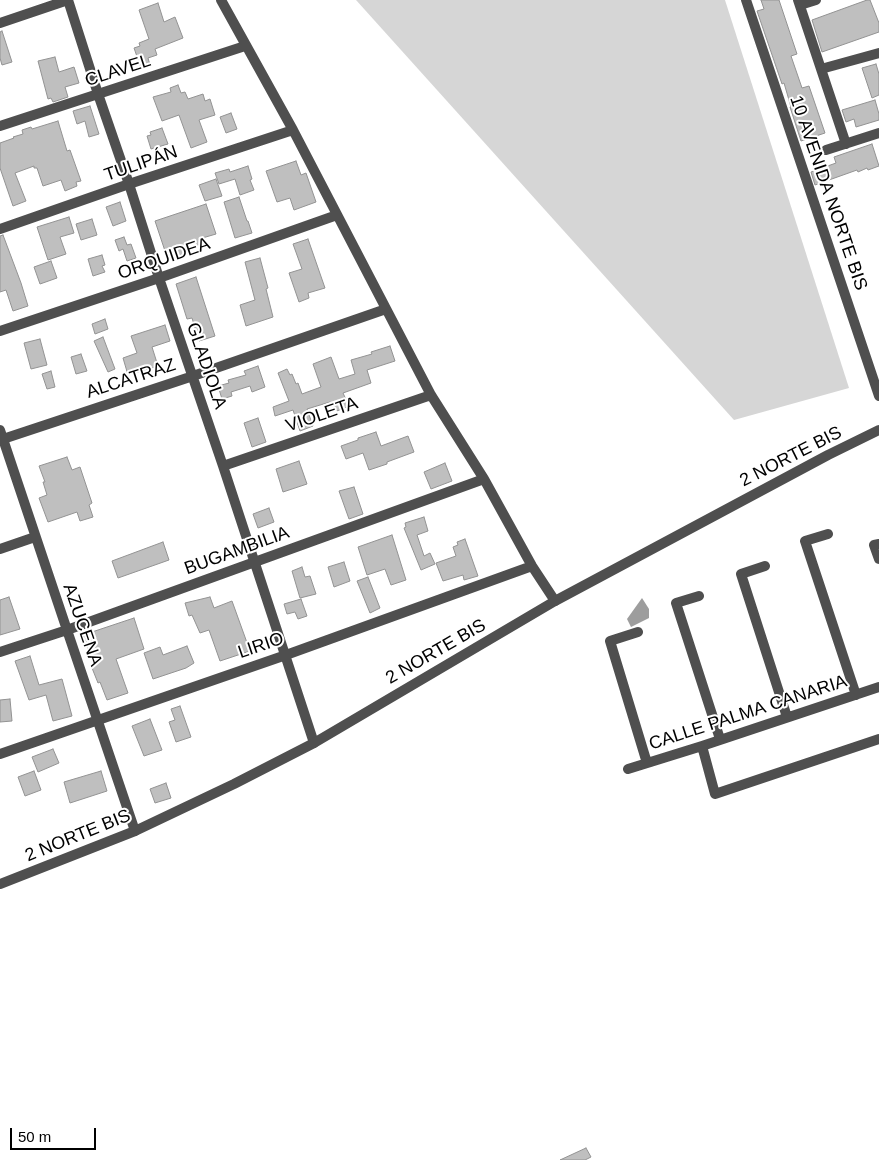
<!DOCTYPE html>
<html>
<head>
<meta charset="utf-8">
<style>
	body { margin:0 }
	#map { position:relative; width:879px; height:1160px; overflow:hidden; background:#fff; font-family:Helvetica,sans-serif }
	canvas { display:block }
	.scale { position:absolute; left:10px; top:1128px; width:86px; height:22px; box-sizing:border-box; border:2px solid #000; border-top:0; padding-left:6px; font-size:15px; line-height:18px; white-space:nowrap; color:#000; -webkit-text-stroke:4px #fff; paint-order:stroke }
</style>
</head>
<body>
<div id="map">
<canvas width="879" height="1160"></canvas>
<div class="scale">50 m</div>
</div>
<script>
const ctx = document.querySelector('canvas').getContext('2d');
ctx.lineJoin = 'round';
function paint(path, color) { ctx.fillStyle = color; ctx.fill(path, 'evenodd'); }
const poly = rows => new Path2D(rows.map(r => 'M' + r).join(''));
function stroke(path, color, width, dash) { ctx.strokeStyle = color; ctx.lineWidth = width; ctx.lineCap = dash ? 'butt' : 'round'; ctx.setLineDash(dash || []); ctx.stroke(path); }
function drawText(font, color, halo, rows, align = 'center') {
  ctx.font = font + ' Helvetica,sans-serif'; ctx.lineWidth = 4; ctx.setLineDash([]); ctx.textBaseline = 'middle'; ctx.strokeStyle = halo; ctx.fillStyle = color; for (const [text, x, y, turn = 0] of rows) {
    ctx.save(); ctx.translate(x, y); ctx.rotate((+turn || 0) * Math.PI / 180); ctx.textAlign = isNaN(turn) ? turn : align; if (halo) ctx.strokeText(text, 0, 0); ctx.fillText(text, 0, 0); ctx.restore();
  }
}
paint(poly([
	[356,0,725,0,849,388,734,420]
]), '#d6d6d6');
paint(poly([
	[642,598,649,609,649,618,631,627,627,619]
]), '#9d9d9d');
const building = poly([
	[761,0,779,0,797,54,791,56,802,88,809,86,825,133,801,141,790,107,791,107,784,83,782,84,757,11,764,9,761,0],
	[867,0,870,0,879,23,879,32,822,52,812,20,867,0],
	[158,3,164,22,175,17,183,38,155,49,157,55,148,58,150,65,141,68,134,48,140,46,139,43,149,39,139,10,158,3],
	[2,31,12,62,2,65,0,58,0,32,2,31],
	[55,57,59,72,74,67,79,83,65,87,68,97,53,102,51,98,48,99,38,61,55,57],
	[876,64,879,74,879,95,872,98,862,68,876,64],
	[178,85,181,93,185,92,188,99,203,94,205,101,210,99,215,115,199,120,207,142,191,148,179,115,162,121,153,97,171,92,170,88,178,85],
	[875,100,879,114,879,120,856,127,854,119,846,122,842,110,875,100],
	[90,106,99,134,89,137,85,121,77,124,73,111,90,106],
	[231,113,237,129,226,133,220,117,231,113],
	[58,121,67,151,70,150,81,181,76,182,77,186,65,191,61,180,43,186,37,168,34,168,34,166,15,173,26,201,13,206,0,168,0,143,14,138,13,137,23,134,22,130,31,127,32,129,58,121],
	[162,128,168,144,151,149,147,136,151,135,150,132,162,128],
	[872,144,879,166,868,170,867,168,858,172,857,170,815,185,811,172,836,163,834,157,872,144],
	[296,161,301,175,306,173,316,202,294,210,290,198,277,202,266,171,296,161],
	[248,166,252,179,250,180,254,190,240,195,235,179,219,184,215,173,229,169,230,172,248,166],
	[216,179,222,196,205,201,199,185,216,179],
	[239,197,247,221,248,221,252,233,235,238,224,202,239,197],
	[120,202,126,221,113,226,106,207,120,202],
	[206,204,216,234,199,239,201,244,186,249,187,254,168,260,155,221,206,204],
	[69,217,74,233,60,237,66,254,48,260,37,227,69,217],
	[92,219,97,235,81,240,76,224,92,219],
	[3,235,21,283,28,306,13,311,6,290,0,292,0,236,3,235],
	[124,237,127,245,131,244,136,258,127,261,123,249,119,251,115,240,124,237],
	[308,239,325,288,308,293,309,298,299,302,289,273,302,269,293,244,308,239],
	[102,255,105,265,102,266,105,272,93,276,88,259,102,255],
	[260,258,268,288,266,289,273,317,246,326,240,305,255,300,245,262,260,258],
	[51,261,57,278,40,284,34,267,51,261],
	[196,277,215,336,199,341,192,318,187,319,176,284,196,277],
	[105,319,108,329,95,334,92,324,105,319],
	[165,325,170,341,152,347,158,366,128,375,123,358,137,353,131,336,165,325],
	[103,337,115,369,108,372,94,341,103,337],
	[40,339,47,365,31,369,24,343,40,339],
	[390,346,395,361,367,370,371,383,343,393,349,406,337,411,334,405,332,406,330,402,307,409,313,426,300,431,293,410,275,416,273,407,289,401,278,373,287,369,290,375,292,374,296,384,298,383,302,394,321,387,313,364,331,357,339,379,355,374,351,360,372,354,371,352,390,346],
	[81,354,87,371,76,374,71,357,81,354],
	[258,366,265,387,252,392,250,386,231,392,232,396,222,399,218,386,229,383,228,380,246,375,244,371,258,366],
	[51,371,55,387,47,389,42,374,51,371],
	[258,418,266,442,252,447,244,423,258,418],
	[376,432,381,446,408,436,414,452,387,462,387,464,369,470,363,453,346,459,341,446,358,440,358,438,376,432],
	[67,457,72,470,80,467,92,503,89,505,93,517,80,521,77,512,48,522,39,498,47,495,43,482,45,482,39,466,67,457],
	[299,461,307,484,283,492,276,469,299,461],
	[445,463,452,481,431,489,424,472,445,463],
	[354,487,363,514,349,519,339,491,354,487],
	[269,508,274,522,258,528,253,514,269,508],
	[424,517,428,531,417,535,424,556,430,553,435,564,421,570,404,528,406,527,405,523,424,517],
	[392,535,406,580,391,585,385,569,367,575,358,547,392,535],
	[465,539,478,576,464,580,463,575,443,581,436,563,456,556,453,547,458,545,457,542,465,539],
	[163,542,169,560,118,578,112,561,163,542],
	[344,562,350,581,334,587,328,567,344,562],
	[302,567,305,577,310,576,316,594,300,598,292,571,302,567],
	[368,577,380,608,370,613,357,581,368,577],
	[9,597,20,629,0,635,0,600,9,597],
	[210,597,214,608,232,601,250,651,220,661,209,630,200,633,192,615,189,616,185,603,210,597],
	[301,599,307,616,298,619,295,612,287,614,284,604,301,599],
	[134,618,144,649,116,659,128,693,107,700,100,682,98,683,92,668,94,667,83,635,134,618],
	[187,646,194,663,186,668,153,679,144,653,160,647,163,655,187,646],
	[30,656,39,685,62,679,72,716,53,721,46,695,29,700,15,661,30,656],
	[10,699,12,721,0,722,0,700,10,699],
	[180,706,191,737,176,742,169,722,175,720,171,709,180,706],
	[150,719,162,750,144,756,132,726,150,719],
	[53,749,59,763,38,772,32,757,53,749],
	[34,771,41,790,25,796,18,777,34,771],
	[101,771,107,791,70,803,64,782,101,771],
	[166,783,171,798,155,803,150,789,166,783],
	[586,1148,591,1157,585,1160,560,1160,586,1148]
]);
paint(building, '#bfbfbf');
stroke(building, '#939393', 1);
stroke(poly([
	[68,0,98,94,129,184,159,278,223,466,314,743],
	[221,0,293,130,431,395,484,479,532,566,555,601],
	[746,0,879,396],
	[798,0,846,144],
	[800,5,816,0],
	[0,23,68,0],
	[821,69,879,53],
	[0,126,245,46],
	[826,150,879,133],
	[0,229,129,184,293,130],
	[0,331,159,278,337,215],
	[0,430,67,630,135,831],
	[0,440,193,376,386,309],
	[223,466,431,395],
	[828,534,805,541,856,695],
	[879,544,874,545,879,559],
	[0,549,35,537],
	[765,566,741,574,787,717],
	[699,596,676,603,720,739],
	[638,632,610,641,647,763],
	[0,652,67,630,484,479],
	[702,746,715,794,879,739],
	[0,754,286,655,532,566],
	[628,769,702,746,879,687]
]), '#4f4f4f', 10);
stroke(poly([
	[0,884,135,831,234,784,314,743,555,601,828,455,879,430]
]), '#4f4f4f', 10);
drawText('18px', '#000', '#fff', [
	["CLAVEL",118,71,-18],
	["TULIPÁN",141,164,-19],
	["10 AVENIDA NORTE BIS",828,193,71],
	["ORQUIDEA",164,259,-19],
	["GLADIOLA",206,366,71],
	["ALCATRAZ",131,379,-18],
	["VIOLETA",322,415,-19],
	["2 NORTE BIS",791,457,-27],
	["BUGAMBILIA",237,551,-20],
	["AZUCENA",82,625,71],
	["LIRIO",261,646,-19],
	["2 NORTE BIS",436,652,-30],
	["CALLE PALMA CANARIA",748,713,-18],
	["2 NORTE BIS",78,836,-22]
]);
</script>
</body>
</html>
